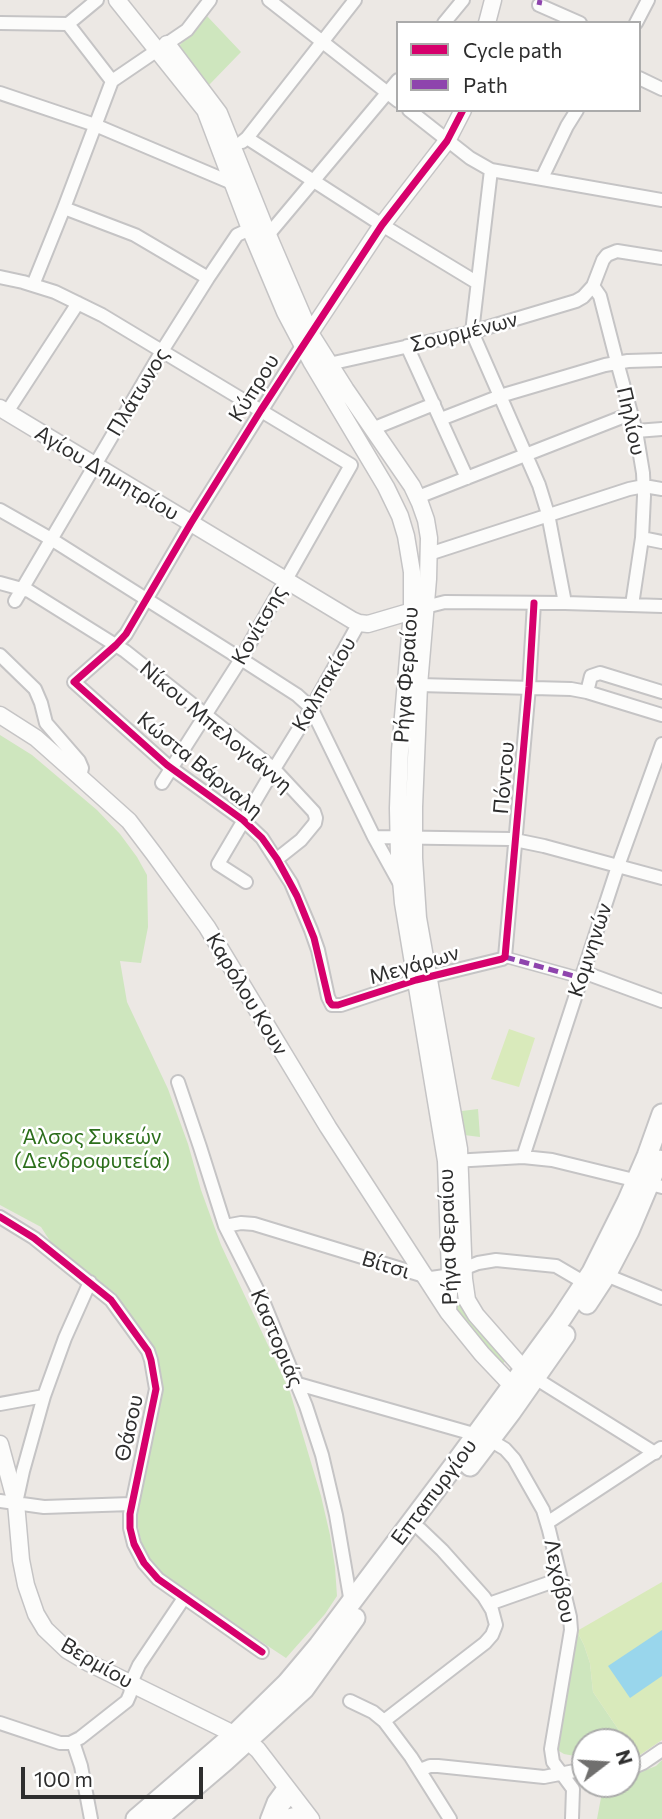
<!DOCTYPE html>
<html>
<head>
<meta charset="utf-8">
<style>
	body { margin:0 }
	#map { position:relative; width:662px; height:1819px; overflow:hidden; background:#ece8e4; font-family:Commissioner,sans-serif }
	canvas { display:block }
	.legend { position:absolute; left:396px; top:21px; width:245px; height:91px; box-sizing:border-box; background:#fff; border:2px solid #ababab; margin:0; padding:9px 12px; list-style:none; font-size:21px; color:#2e2e2e }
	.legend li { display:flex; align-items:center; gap:14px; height:35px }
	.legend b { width:35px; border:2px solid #ababab }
	.north { position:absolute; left:571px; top:1728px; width:70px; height:70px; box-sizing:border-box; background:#fff; border:2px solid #ababab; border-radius:50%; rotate:73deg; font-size:19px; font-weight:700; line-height:28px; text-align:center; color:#2e2e2e }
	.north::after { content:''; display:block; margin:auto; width:24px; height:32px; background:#706f6e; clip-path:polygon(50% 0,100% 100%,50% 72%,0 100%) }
	.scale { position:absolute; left:21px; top:1767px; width:182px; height:32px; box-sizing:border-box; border:4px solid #2e2e2e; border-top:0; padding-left:9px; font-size:21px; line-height:24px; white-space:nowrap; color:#2e2e2e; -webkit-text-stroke:5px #fff; paint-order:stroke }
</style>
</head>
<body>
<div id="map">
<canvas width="662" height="1819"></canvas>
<ul class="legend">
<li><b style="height:9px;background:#d6006c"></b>Cycle path</li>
<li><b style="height:9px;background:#8e44ad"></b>Path</li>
</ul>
<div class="north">N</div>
<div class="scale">100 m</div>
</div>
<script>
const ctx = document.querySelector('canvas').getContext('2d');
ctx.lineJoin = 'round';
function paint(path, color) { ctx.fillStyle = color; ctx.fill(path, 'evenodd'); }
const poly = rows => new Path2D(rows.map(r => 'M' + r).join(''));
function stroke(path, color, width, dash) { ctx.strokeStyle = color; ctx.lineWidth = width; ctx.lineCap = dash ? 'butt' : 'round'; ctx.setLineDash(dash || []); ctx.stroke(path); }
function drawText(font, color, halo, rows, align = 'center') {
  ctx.font = font + ' Commissioner,sans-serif'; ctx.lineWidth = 5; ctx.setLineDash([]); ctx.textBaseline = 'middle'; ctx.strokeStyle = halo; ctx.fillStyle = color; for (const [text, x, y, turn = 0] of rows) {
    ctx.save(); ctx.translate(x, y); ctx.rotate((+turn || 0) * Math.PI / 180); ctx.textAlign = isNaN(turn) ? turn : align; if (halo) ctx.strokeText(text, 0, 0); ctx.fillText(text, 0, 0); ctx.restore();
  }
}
paint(poly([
	[207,16,241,52,209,85,178,47],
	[0,735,32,755,97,810,120,834,137,857,147,875,148,927,141,963,120,961,127,1002,168,1089,188,1144,201,1190,221,1245,290,1392,321,1496,330,1535,335,1567,337,1596,325,1614,286,1658,171,1582,152,1564,142,1545,136,1517,136,1506,160,1391,159,1365,155,1349,115,1293,52,1244,41,1227,0,1205],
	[478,1109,480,1137,464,1135,462,1111],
	[456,1281,467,1315,473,1324,505,1361,502,1365,466,1325,457,1311,455,1305],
	[577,1631,584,1645,590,1663,593,1692,637,1757,629,1762,627,1762,627,1742,585,1742,585,1758,564,1754,559,1751,558,1748,572,1654],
	[662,1760,662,1819,597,1819,603,1787,610,1784,627,1784,627,1777,656,1766]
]), '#cee6be');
paint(poly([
	[509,1029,535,1038,519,1087,491,1079],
	[662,1582,662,1740,637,1757,593,1692,590,1663,584,1645,577,1631]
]), '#d9eabb');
paint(poly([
	[662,1630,662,1676,630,1698,608,1666]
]), '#99d6ec');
const pedestrian = poly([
	[505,957,581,978]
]);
const minor = poly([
	[269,0,398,101],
	[539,5,580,23],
	[0,23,68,24,112,81,64,208,33,285],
	[444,23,463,0],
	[636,23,648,0],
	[68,24,97,0],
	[639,78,662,89],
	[112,81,187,30,210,0],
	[0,93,95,125,232,183],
	[409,110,470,158,491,170,662,200],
	[247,138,382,225,476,282],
	[242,142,247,138,355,0],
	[491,170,472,332,539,485,548,514,565,603],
	[542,178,567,126,577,110],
	[64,208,135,235,208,278],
	[268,235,398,80],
	[0,277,23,282,55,292,102,315,351,465,241,659,162,783],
	[593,286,600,296,617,362,636,431,643,473,644,496,642,538,632,605],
	[302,346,191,523,126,634,116,645,74,682,167,765,243,820,262,838,291,883,311,930,318,950,328,997,332,1005,341,1005,416,980,502,959,505,957,529,687,534,603],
	[407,346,467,478],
	[329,364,472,332,576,301,583,297,593,286,603,260,607,255,617,251,662,258],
	[7,412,78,303],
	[441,419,500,396,605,365,628,361,662,360],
	[372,429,434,404],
	[636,431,662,429],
	[418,497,630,414],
	[0,510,51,539,241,659,297,695,307,704,314,714,374,837,400,884],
	[642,538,662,542],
	[429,554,629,489,644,486,662,489],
	[0,583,29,591,125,651,274,769,314,812,316,818,315,823,301,840,277,859],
	[15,601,162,351,208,278,237,235,250,229],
	[425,607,445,602,565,603,662,606],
	[0,655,35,689,41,703,46,723,79,761,82,768,80,777],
	[419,685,571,689,587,692,662,715],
	[587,692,591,676,600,673,662,692],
	[374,837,510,839,544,846,662,878],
	[246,882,218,864,274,769,311,709,359,623],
	[583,972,662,1001],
	[178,1082,200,1147,225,1226,263,1301,306,1406,322,1455,336,1515,351,1603],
	[523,1157,618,866,662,744],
	[453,1161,523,1157,552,1160,662,1187],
	[0,1217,34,1238,111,1300,148,1351,151,1360,156,1389,130,1514,130,1528,134,1544,144,1563,158,1579,262,1652],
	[225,1226,241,1223,254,1224,431,1278,445,1276,478,1263,496,1260,556,1266,585,1283],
	[606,1275,662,1298],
	[535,1378,655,1453],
	[298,1384,477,1435],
	[0,1404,44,1396],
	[490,1440,505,1449,514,1459,543,1510,549,1530,570,1617,571,1630,551,1749,553,1762,573,1789,572,1819],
	[0,1501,44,1507,131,1504],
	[16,1503,23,1471,44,1396,65,1338,90,1282],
	[547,1523,661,1448],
	[489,1604,560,1579],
	[350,1701,373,1712,384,1721,411,1757,450,1819],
	[384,1721,485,1643,492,1635,496,1625,492,1610,484,1597,442,1550,420,1529],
	[0,1723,60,1743,70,1743,80,1738,127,1701,130,1694,134,1676,139,1665,184,1598],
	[73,1742,81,1766,91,1819],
	[420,1770,430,1766,438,1766,544,1777,585,1769],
	[627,1770,643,1763,662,1750],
	[279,1817,283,1806,292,1795],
	[267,1819,274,1801,285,1786],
	[274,1819,294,1814,309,1816]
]);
const tertiary = poly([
	[117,0,205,110,250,229,285,312,312,363,386,487,400,516,406,536,412,572,412,612,400,751,398,808,399,857,403,903,446,1161,450,1274,448,1312,482,1354,520,1394],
	[487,23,493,0],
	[167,44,219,113,268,235,310,333,346,390,412,486,420,503,426,520,429,538,428,579,419,685,414,807,414,858,418,918,459,1149,464,1279,467,1300,476,1315,519,1364,533,1376],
	[306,339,382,225,447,141,463,110],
	[0,408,352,620,359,623,368,624,419,609],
	[0,715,36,738,80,777,129,821,154,854,207,927,328,1127,448,1312],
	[0,1444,16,1503,21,1560,26,1585,36,1614,45,1629,67,1650,89,1663,248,1741,258,1750,311,1819]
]);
const secondary = poly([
	[587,1304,606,1275,629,1231,659,1160],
	[470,1466,511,1412,565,1335],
	[136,1819,236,1733,287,1683,319,1645,452,1468,561,1319,592,1272,627,1202,647,1156,662,1114],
	[157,1819,225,1761,304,1689,355,1618]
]);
stroke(pedestrian, '#c5c4c5', 13);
stroke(minor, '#c5c4c5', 16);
stroke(tertiary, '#c5c4c5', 19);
stroke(secondary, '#c5c4c5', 23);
stroke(pedestrian, '#fcfcfb', 10);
stroke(minor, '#fcfcfb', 12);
stroke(tertiary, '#fcfcfb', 16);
stroke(secondary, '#fcfcfb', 19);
stroke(poly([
	[539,5,540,0],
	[505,957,581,978]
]), '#8e44ad', 5, [10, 5]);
stroke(poly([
	[463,110,447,141,382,225,261,410,191,523,126,634,116,645,74,682,167,765,243,820,262,838,277,859,297,896,314,938,329,1001,332,1005,338,1005,416,980,502,959,505,957,529,687,534,603],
	[0,1217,34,1238,111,1300,148,1351,151,1360,156,1389,130,1514,130,1528,134,1544,144,1563,158,1579,262,1652]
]), '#d6006c', 7);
drawText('21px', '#2e2e2e', '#fff', [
	["Σουρμένων",464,332,-14],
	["Κύπρου",254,388,-58],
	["Πλάτωνος",138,392,-59],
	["Πηλίου",631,421,77],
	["Αγίου Δημητρίου",107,473,31],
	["Κονίτσης",259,625,-60],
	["Ρήγα Φεραίου",406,675,-86],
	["Καλπακίου",324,684,-60],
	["Νίκου Μπελογιάννη",216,727,40],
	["Κώστα Βάρναλη",200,765,39],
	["Πόντου",504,778,-85],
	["Κομνηνών",590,950,-72],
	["Μεγάρων",414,965,-16],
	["Καρόλου Κουν",247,994,59],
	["Ρήγα Φεραίου",448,1237,-92],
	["Βίτσι",386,1265,17],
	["Καστοριάς",277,1338,67],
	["Θάσου",129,1428,-78],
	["Επταπυργίου",434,1492,-53],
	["Λεχόβου",560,1581,78],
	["Βερμίου",97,1663,30]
]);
drawText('21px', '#2c6e1b', '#fff', [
	["Άλσος Συκεών",92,1137],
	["(Δενδροφυτεία)",92,1161]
]);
</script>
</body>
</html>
